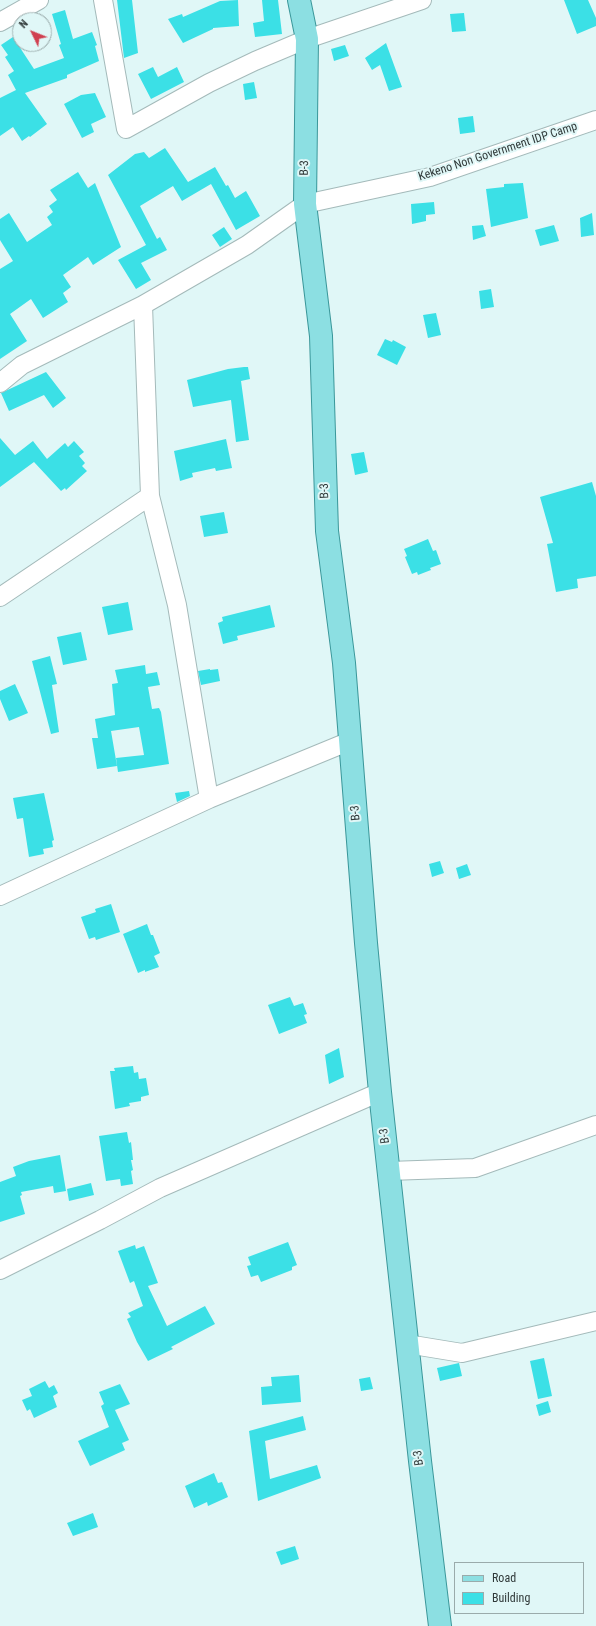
<!DOCTYPE html>
<html>
<head>
<meta charset="utf-8">
<style>
	body { margin:0 }
	#map { position:relative; width:596px; height:1626px; overflow:hidden; background:#e0f7f7; font-family:"Roboto Condensed",sans-serif }
	canvas { display:block }
	.legend { position:absolute; left:454px; top:1562px; width:130px; height:52px; box-sizing:border-box; background:#e0f7f7; border:1px solid #9aabab; margin:0; padding:5px 7px; list-style:none; font-size:12px; color:#303939 }
	.legend li { display:flex; align-items:center; gap:8px; height:20px }
	.legend b { width:20px; border:1px solid #9aabab }
	.north { position:absolute; left:12px; top:12px; width:40px; height:40px; box-sizing:border-box; background:#e0f7f7; border:1px solid #9aabab; border-radius:50%; rotate:313deg; font-size:11px; font-weight:700; line-height:16px; text-align:center; color:#303939 }
	.north::after { content:''; display:block; margin:auto; width:14px; height:18px; background:#d04050; clip-path:polygon(50% 0,100% 100%,50% 72%,0 100%) }
</style>
</head>
<body>
<div id="map">
<canvas width="596" height="1626"></canvas>
<ul class="legend">
<li><b style="height:5px;background:#8cdfe2"></b>Road</li>
<li><b style="height:11px;background:#3be0e6"></b>Building</li>
</ul>
<div class="north">N</div>
</div>
<script>
const ctx = document.querySelector('canvas').getContext('2d');
ctx.lineJoin = 'round';
function paint(path, color) { ctx.fillStyle = color; ctx.fill(path, 'evenodd'); }
const poly = rows => new Path2D(rows.map(r => 'M' + r).join(''));
function stroke(path, color, width, dash) { ctx.strokeStyle = color; ctx.lineWidth = width; ctx.lineCap = dash ? 'butt' : 'round'; ctx.setLineDash(dash || []); ctx.stroke(path); }
function drawText(font, color, halo, rows, align = 'center') {
  ctx.font = font + ' "Roboto Condensed",sans-serif'; ctx.lineWidth = 4; ctx.setLineDash([]); ctx.textBaseline = 'middle'; ctx.strokeStyle = halo; ctx.fillStyle = color; for (const [text, x, y, turn = 0] of rows) {
    ctx.save(); ctx.translate(x, y); ctx.rotate((+turn || 0) * Math.PI / 180); ctx.textAlign = isNaN(turn) ? turn : align; if (halo) ctx.strokeText(text, 0, 0); ctx.fillText(text, 0, 0); ctx.restore();
  }
}
paint(poly([
	[117,0,132,0,138,53,124,58],
	[238,0,239,26,213,28,213,29,183,43,168,19,182,14,183,17,220,1],
	[262,0,278,0,282,34,255,37,253,23,264,21],
	[564,0,588,0,596,18,596,26,577,34],
	[65,10,73,39,92,32,97,45,95,46,99,61,67,75,67,78,25,93,47,124,30,137,29,136,22,141,13,127,0,136,0,98,16,90,8,75,14,71,5,57,8,55,1,45,13,37,34,69,64,58,59,45,61,44,52,14],
	[464,13,466,31,452,32,450,14],
	[386,43,402,87,389,91,380,65,372,70,365,58],
	[345,45,349,56,334,61,331,49],
	[153,67,158,77,177,67,184,82,151,99,138,74],
	[254,82,257,98,245,100,243,84],
	[95,93,106,117,91,124,94,132,82,138,64,104,81,95],
	[473,116,475,132,460,134,458,118],
	[165,148,188,182,215,167,226,186,228,185,235,198,246,191,260,216,236,230,211,184,182,201,173,186,140,206,157,239,160,237,167,250,141,263,151,280,136,289,118,260,146,245,108,175,135,154,144,152,149,158],
	[78,172,88,188,95,183,121,247,93,265,88,257,63,275,71,287,63,293,68,302,43,318,31,299,10,314,27,341,0,359,0,269,13,261,0,240,0,219,9,213,27,242,52,225,47,217,53,212,49,206,57,200,50,190],
	[523,183,528,218,491,227,486,189,504,187,504,184],
	[434,202,435,214,426,215,426,221,412,224,411,204],
	[592,213,594,235,581,237,580,218],
	[483,225,486,236,473,240,472,226],
	[554,225,559,241,540,246,535,230],
	[224,227,232,239,220,247,212,235],
	[491,289,494,307,481,309,479,291],
	[436,313,441,335,428,338,423,315],
	[385,339,392,342,393,340,406,347,397,365,377,355],
	[244,367,248,367,250,379,241,381,249,440,236,442,231,400,193,407,187,380,228,369],
	[46,372,66,398,53,408,44,395,9,411,1,393],
	[0,438,15,455,33,441,47,459,65,443,68,447,74,441,84,452,79,456,85,463,82,466,87,471,66,490,65,488,61,491,34,462,0,487],
	[226,439,232,468,216,471,215,468,192,473,193,477,180,481,174,451],
	[364,452,368,472,355,475,351,454],
	[592,482,596,496,596,576,577,579,578,588,556,592,547,544,553,543,540,497],
	[224,512,228,533,204,537,200,516],
	[428,539,433,551,436,550,441,564,430,568,431,570,418,575,417,572,412,574,405,557,407,556,404,549],
	[128,602,133,630,108,635,102,607],
	[270,605,275,627,237,636,238,640,223,644,218,623,223,621,222,617],
	[81,632,87,660,63,665,57,637],
	[50,656,57,684,52,685,59,732,51,734,32,661],
	[145,665,146,674,157,672,160,685,148,687,152,709,159,708,161,712,169,764,118,772,116,758,144,755,139,727,111,731,117,766,97,769,92,738,98,738,95,719,115,715,112,684,118,683,115,670],
	[210,669,210,670,218,669,220,681,201,685,198,671],
	[15,684,28,713,9,721,0,699,0,691],
	[189,791,190,796,177,802,175,793],
	[44,793,54,840,52,841,53,847,43,849,44,854,29,857,23,818,17,819,13,798],
	[440,861,444,873,432,877,429,864],
	[467,864,471,875,459,879,456,868],
	[111,904,120,932,96,940,95,937,89,939,81,917,96,912,95,909],
	[147,924,151,935,153,935,160,953,154,956,159,967,145,972,145,970,138,973,123,934],
	[290,997,294,1006,303,1003,307,1014,304,1015,307,1023,279,1034,268,1005],
	[339,1048,344,1077,329,1084,325,1055],
	[133,1066,134,1073,138,1072,139,1079,146,1078,149,1095,141,1097,141,1101,129,1103,130,1106,115,1109,110,1071,115,1071,114,1068],
	[127,1132,129,1143,131,1142,133,1160,131,1160,133,1170,131,1171,133,1184,121,1186,120,1179,106,1181,99,1136],
	[60,1155,66,1191,54,1193,53,1186,21,1192,22,1195,20,1196,25,1214,0,1222,0,1182,16,1176,13,1167,29,1161],
	[91,1183,94,1195,69,1201,67,1189],
	[288,1242,297,1265,292,1267,292,1270,261,1282,258,1275,251,1277,247,1266,251,1265,248,1257],
	[135,1245,136,1249,144,1246,158,1283,148,1286,167,1326,205,1306,215,1324,171,1347,173,1349,148,1361,137,1342,127,1319,131,1317,128,1313,143,1306,134,1281,130,1283,118,1251],
	[544,1358,552,1396,538,1399,530,1361],
	[459,1363,462,1376,440,1381,437,1368],
	[299,1375,301,1402,262,1405,261,1387,272,1386,271,1377],
	[370,1377,373,1389,361,1391,359,1379],
	[45,1381,49,1388,54,1385,58,1393,53,1396,57,1407,34,1418,30,1409,27,1411,22,1400,32,1396,29,1389],
	[120,1384,130,1404,115,1410,129,1440,122,1443,125,1450,90,1466,78,1441,109,1427,101,1406,104,1404,99,1392],
	[548,1401,551,1412,539,1416,536,1405],
	[303,1416,306,1430,265,1441,270,1479,317,1465,321,1478,258,1501,249,1431],
	[214,1473,218,1483,222,1482,228,1497,208,1506,207,1502,194,1508,185,1486],
	[93,1513,98,1527,73,1536,67,1523],
	[295,1546,299,1559,281,1565,276,1552]
]), '#3be0e6');
const minor = poly([
	[103,0,126,129,209,83,255,61,307,39,422,0],
	[0,22,39,0],
	[0,383,22,365,143,305],
	[150,496,177,605,209,799],
	[0,597,150,496,143,305,247,245,305,204,430,177,596,120],
	[0,896,209,799,350,741],
	[389,1171,475,1168,596,1125],
	[0,1270,100,1220,160,1188,380,1092],
	[407,1344,462,1353,596,1321]
]);
const major = poly([
	[299,0,307,39,305,204,321,336,327,531,344,663,366,943,380,1092,420,1461,440,1626]
]);
stroke(minor, '#a4baba', 20);
stroke(major, '#3a979a', 24);
stroke(minor, '#fff', 18);
stroke(major, '#8cdfe2', 22);
drawText('12px', '#303939', '#e0f7f7', [
	["Kekeno Non Government IDP Camp",498,152,-18],
	["B-3",305,168,-89],
	["B-3",325,491,-92],
	["B-3",356,813,-94],
	["B-3",385,1136,-97],
	["B-3",419,1458,-97]
]);
</script>
</body>
</html>
